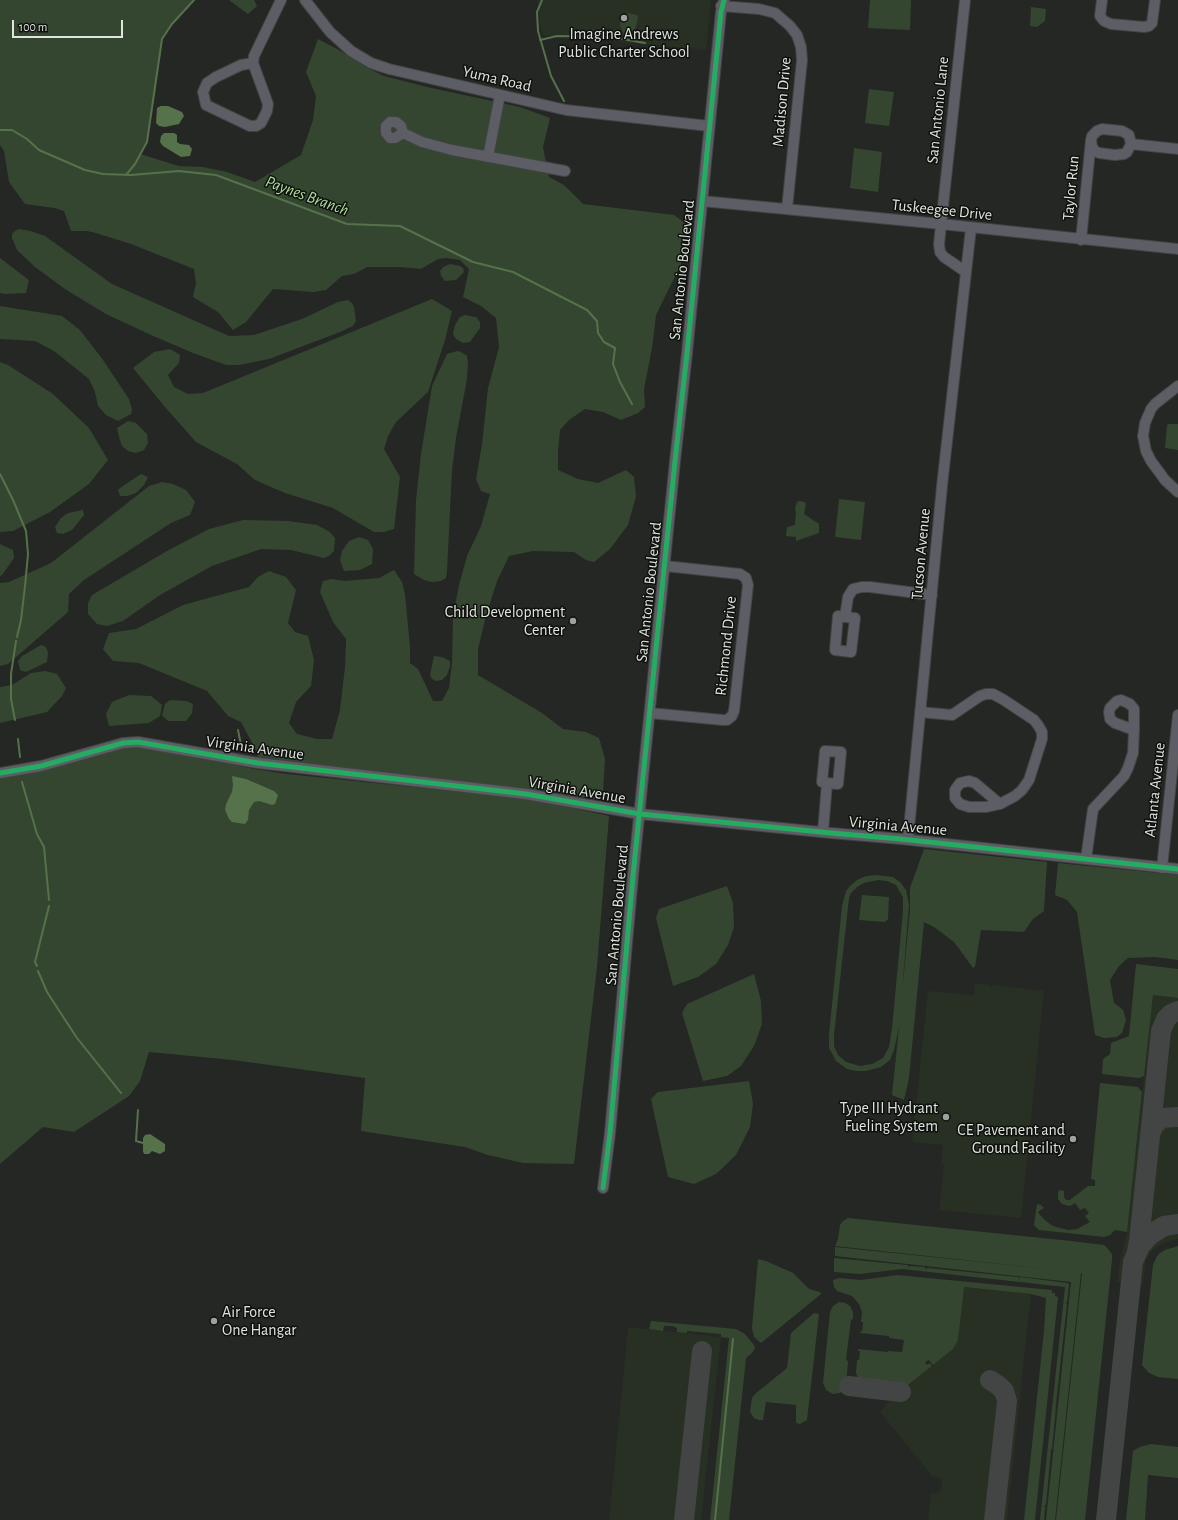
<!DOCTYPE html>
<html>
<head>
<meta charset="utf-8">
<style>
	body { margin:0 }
	#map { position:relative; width:1178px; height:1520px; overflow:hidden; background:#242723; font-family:"Alegreya Sans",sans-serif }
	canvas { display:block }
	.scale { position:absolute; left:12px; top:20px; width:111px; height:18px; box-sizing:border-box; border:2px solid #e0e4de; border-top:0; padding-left:5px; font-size:12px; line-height:14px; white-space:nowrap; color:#e0e4de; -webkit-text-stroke:3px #0e110d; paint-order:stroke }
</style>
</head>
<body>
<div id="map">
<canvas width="1178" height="1520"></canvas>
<div class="scale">100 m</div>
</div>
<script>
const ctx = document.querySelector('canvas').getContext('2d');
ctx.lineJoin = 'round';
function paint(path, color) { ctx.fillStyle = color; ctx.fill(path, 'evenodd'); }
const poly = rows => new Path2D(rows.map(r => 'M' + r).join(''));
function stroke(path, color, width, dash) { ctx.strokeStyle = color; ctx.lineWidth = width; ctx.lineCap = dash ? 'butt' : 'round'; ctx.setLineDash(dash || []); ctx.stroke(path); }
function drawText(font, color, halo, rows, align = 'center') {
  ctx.font = font + ' "Alegreya Sans",sans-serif'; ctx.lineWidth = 3; ctx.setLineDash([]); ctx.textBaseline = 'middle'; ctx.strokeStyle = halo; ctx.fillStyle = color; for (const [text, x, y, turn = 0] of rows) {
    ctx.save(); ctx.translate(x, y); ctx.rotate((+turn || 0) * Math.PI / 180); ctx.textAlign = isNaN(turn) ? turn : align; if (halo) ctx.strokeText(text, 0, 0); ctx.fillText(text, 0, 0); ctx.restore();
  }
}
paint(poly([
	[538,0,711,0,706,50,543,35,540,26],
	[975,983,990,985,990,987,993,987,993,985,1044,991,1021,1218,939,1210,944,1164,941,1164,943,1145,912,1142,928,991,974,995],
	[1153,995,1178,998,1178,1239,1163,1243,1151,1252,1146,1260,1143,1285,1117,1282,1121,1256,1127,1232],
	[963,1287,1031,1294,1007,1520,928,1520,931,1493,936,1493,940,1491,942,1487,942,1482,938,1477,932,1476,880,1412,891,1399,953,1349,958,1340],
	[628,1327,721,1337,701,1520,609,1520]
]), '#273023');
paint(poly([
	[0,0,194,0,172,24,162,39,147,142,140,154,179,166,203,167,227,172,255,182,301,155,313,120,316,96,306,72,318,39,339,50,366,67,384,76,427,87,520,107,550,118,543,147,549,177,564,185,583,204,674,215,685,223,682,242,681,264,656,315,652,348,644,389,645,407,638,413,621,420,603,412,585,409,569,420,560,430,558,452,558,470,578,479,598,483,626,470,634,477,636,496,628,525,610,549,594,562,586,560,574,552,533,551,509,556,497,581,486,616,478,649,478,675,542,713,563,729,586,732,599,738,605,759,603,793,597,799,258,760,257,752,241,722,228,716,207,691,139,663,113,661,103,649,109,633,136,629,183,605,249,587,258,577,269,571,286,577,296,590,288,623,295,632,308,636,314,660,311,686,296,702,289,723,297,734,317,739,332,739,340,710,345,667,346,639,333,622,320,592,323,581,331,579,345,581,379,578,394,570,402,582,405,594,410,647,410,663,418,669,433,701,442,701,449,688,452,663,453,616,459,585,467,556,481,526,490,494,481,491,476,479,482,444,488,388,499,347,496,318,481,306,463,297,469,269,460,260,446,258,438,259,421,269,400,267,367,267,354,274,342,276,326,290,313,292,273,289,246,322,233,330,218,312,193,297,196,283,194,269,131,244,96,233,87,231,71,231,64,211,54,208,25,204,9,182,4,151,0,145],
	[229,0,254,0,257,6,248,14],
	[870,0,911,0,910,30,868,28],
	[1031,7,1046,9,1045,21,1037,27,1030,26],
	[628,13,637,15,638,17,635,30,627,36,624,35,620,25,623,16],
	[869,89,894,92,889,126,865,123],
	[854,148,882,152,878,192,850,188],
	[19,229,30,231,45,236,112,284,229,336,254,335,302,319,338,302,348,300,352,303,354,307,356,321,353,326,340,332,269,359,239,365,226,365,193,353,151,335,106,314,65,289,35,267,17,250,12,238,12,234,15,231],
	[0,258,29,280,26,293,5,294,0,293],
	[450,264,460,266,463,268,464,272,456,280,445,281,441,276,440,271,443,267],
	[432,299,452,311,445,340,428,392,396,422,388,436,384,449,400,477,394,529,384,532,374,532,333,508,285,493,255,480,237,464,196,442,165,407,133,368,154,352,170,349,180,355,179,363,168,375,174,387,188,394,203,393],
	[0,306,62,316,80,330,103,360,129,399,132,409,131,414,118,421,106,415,98,406,95,392,89,379,54,351,35,341,0,339],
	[465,315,476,317,480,322,480,328,470,342,463,343,456,339,453,334,455,325,460,317],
	[457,351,461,352,467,356,468,363,467,379,456,438,452,470,447,571,446,578,441,581,432,582,424,580,414,574,416,500,421,454,432,386,447,354],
	[0,362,8,365,53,394,89,428,108,460,89,484,50,512,13,531,0,532],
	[128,421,136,423,147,434,148,443,144,450,136,453,128,451,122,446,119,437,117,428],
	[1169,424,1178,424,1178,450,1165,448,1167,425],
	[141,474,148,477,144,485,136,493,127,496,120,496,118,490,120,488],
	[162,482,173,484,186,490,195,502,190,515,171,523,84,580,69,594,68,612,8,664,0,666,0,583,9,582,51,563,149,486],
	[839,499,865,502,861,540,835,537],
	[798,501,805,502,806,504,804,514,819,524,819,533,796,541,796,537,786,536,787,527,795,525,796,512,795,510,796,504],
	[83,510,84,515,72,530,63,534,57,533,55,527,61,518,68,513],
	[243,520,288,521,317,525,330,532,335,538,334,551,330,555,324,558,291,550,261,549,212,566,160,595,123,621,107,626,97,624,88,614,88,603,92,595,167,551,209,529],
	[359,537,368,540,373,549,372,564,360,570,344,571,340,560,342,551,349,541],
	[0,544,13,550,14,558,2,575,0,576],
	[41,645,46,647,48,653,47,662,26,672,20,670,18,661,22,656],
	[434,656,442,657,450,661,450,666,447,675,442,680,436,681,432,679,430,675],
	[45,671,57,674,66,688,62,696,47,712,0,723,0,687,12,685,31,673],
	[129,695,151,696,162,705,160,716,149,723,109,726,106,714,112,702],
	[170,700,186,701,193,704,192,713,186,721,168,721,162,715,165,704],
	[135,746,171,751,254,769,287,774,530,799,609,816,597,967,574,1164,523,1163,488,1155,465,1147,361,1131,365,1078,233,1060,149,1052,140,1081,129,1096,74,1132,43,1127,0,1164,0,778],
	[924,849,1047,862,1044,911,1033,919,1024,932,981,930,975,967,973,968,954,942,934,927,924,922,909,1078,904,1100,892,1095,899,1027,894,1050,890,1060,881,1067,866,1071,856,1071,847,1069,836,1061,829,1048,829,1034,842,906,846,891,850,886,857,880,866,876,877,875,893,877,900,882,906,890,909,905,902,993,910,910,910,888],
	[878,880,887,881,896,885,903,897,903,911,892,1028,889,1047,883,1058,872,1064,860,1066,846,1062,838,1055,834,1046,834,1035,849,898,851,893,857,887,864,883],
	[1058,863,1178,875,1178,960,1155,957,1128,958,1119,966,1110,980,1114,1003,1123,1010,1126,1020,1122,1033,1117,1037,1104,1038,1095,1035,1077,912,1067,900,1055,895],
	[727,886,733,903,734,927,728,945,716,964,698,977,673,986,656,918,659,909],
	[862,895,889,897,888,919,885,922,859,920],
	[1136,964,1178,969,1178,998,1153,995,1144,1076,1139,1078,1102,1074,1103,1059,1110,1054,1111,1043,1129,1036],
	[754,974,761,1001,762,1024,754,1046,741,1066,727,1076,703,1081,682,1013,687,1004],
	[749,1081,753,1104,750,1127,736,1155,716,1174,694,1184,668,1177,651,1099,658,1092],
	[1100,1083,1138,1087,1142,1092,1127,1232,1115,1230,1110,1235,1104,1237,1039,1230,1034,1225,1037,1204,1041,1205,1044,1208,1038,1212,1040,1215,1046,1221,1053,1226,1068,1230,1077,1229,1090,1222,1085,1216,1089,1213,1085,1208,1080,1210,1075,1203,1070,1206,1062,1204,1058,1199,1058,1194,1059,1190,1064,1191,1064,1197,1066,1200,1070,1200,1088,1186,1095,1186,1095,1180,1091,1179],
	[848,1218,1071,1241,1104,1245,1108,1249,1112,1254,1112,1260,1085,1520,1056,1520,1082,1273,1081,1273,1055,1520,1046,1520,1071,1282,835,1256,835,1247,1057,1270,835,1246,838,1239,840,1225,843,1221],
	[1178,1246,1178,1379,1158,1377,1149,1373,1142,1365,1153,1265,1157,1256,1160,1253,1165,1250],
	[834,1258,907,1265,910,1267,910,1266,925,1267,925,1269,928,1268,1018,1277,1020,1279,1020,1277,1068,1283,1069,1285,1067,1303,1065,1303,1067,1304,1056,1404,1055,1405,1056,1406,1052,1449,1050,1451,1051,1451,1046,1505,1044,1505,1045,1507,1044,1520,1040,1520,1065,1287,902,1269,860,1274,834,1272],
	[758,1259,766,1261,793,1273,809,1289,820,1292,821,1294,761,1343,754,1337,752,1328],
	[897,1275,1052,1290,1052,1293,1055,1293,1055,1296,1058,1297,1035,1520,1024,1520,1044,1331,1046,1298,1031,1294,964,1287,958,1340,953,1349,933,1365,929,1360,925,1362,927,1365,930,1363,932,1366,908,1385,863,1382,858,1378,856,1373,857,1360,859,1360,860,1351,858,1351,858,1349,888,1352,888,1351,902,1352,904,1340,889,1338,889,1336,860,1333,860,1331,862,1332,863,1322,861,1322,862,1312,859,1304,852,1296,837,1291,834,1287,833,1280,839,1278,861,1280],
	[839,1302,845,1303,850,1306,853,1312,853,1319,851,1320,846,1359,848,1362,846,1386,840,1393,833,1394,826,1390,823,1383,830,1312,833,1306],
	[814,1313,819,1314,807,1420,800,1424,796,1423,796,1405,766,1402,763,1420,759,1420,754,1418,750,1412,752,1398,755,1394,787,1368,791,1333],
	[651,1321,736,1329,745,1334,754,1345,755,1348,752,1353,746,1358,729,1520,710,1520,729,1338,721,1337,721,1334,687,1331,687,1333,677,1332,677,1328,672,1326,664,1326,663,1331,649,1329],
	[1151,1444,1178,1447,1178,1478,1148,1475,1145,1520,1126,1520,1133,1451,1140,1447]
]), '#354630');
paint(poly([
	[161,106,168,106,182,112,184,116,179,124,165,127,159,126,156,123,157,108],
	[164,133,174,133,177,135,177,142,180,144,189,145,192,149,190,156,181,157,163,146,160,142,161,136],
	[232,776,246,779,274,791,278,795,275,804,272,805,259,801,254,802,249,810,248,820,245,824,232,822,229,819,225,810,226,804,232,792,233,785],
	[150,1134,165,1144,165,1151,160,1154,152,1151,149,1154,144,1154,143,1151,143,1138,145,1135]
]), '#55724b');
stroke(poly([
	[542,0,537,12,538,31,551,76,564,101],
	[540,40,557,36,604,37,617,38,645,43],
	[0,130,12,130,27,139,39,150,85,170,103,174,131,175,179,171,216,175,347,224,400,226,473,262,513,272,587,310,597,321,598,333,604,342,615,348,613,364,620,382,632,404],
	[126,175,135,164,147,142,162,39,172,24,194,0],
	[0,474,13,500,26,531,28,554,25,586,21,620,17,637],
	[15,720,11,699,11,674,16,641],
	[238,730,242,750],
	[18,739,20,757],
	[22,782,37,834,44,847,49,900],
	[37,966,35,962,49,906],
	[38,971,47,992,77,1038,121,1093],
	[138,1110,136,1141,143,1143],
	[715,1520,733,1339]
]), '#55724b', 2);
stroke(poly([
	[1151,1132,1154,1125,1162,1118,1178,1117],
	[1137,1251,1139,1241,1161,1031,1166,1019,1171,1014,1178,1011],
	[990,1380,999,1386,1004,1391,1007,1401,994,1520],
	[849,1386,901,1392],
	[684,1520,702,1351],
	[1106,1520,1133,1262,1140,1246,1150,1235,1164,1226,1178,1224]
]), '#434444', 20);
const minor = poly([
	[305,0,330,32,351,51,371,63,389,69,566,110,709,126],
	[965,0,939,244,940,252,944,257,966,272],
	[1102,0,1100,16,1104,21,1111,24,1144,27,1149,26,1152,23,1155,0],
	[721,6,759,9,775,13,790,26,797,35,801,47,802,60,787,209],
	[253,63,268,104,267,111,261,123,256,126,250,126,206,105,203,92,207,83,216,77,241,65,253,63],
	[253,63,254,56,281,0],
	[403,133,395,138,390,138,386,133,386,126,390,122,396,122,401,126,403,133,422,142,452,150,565,171],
	[1131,144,1178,149],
	[488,157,500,95],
	[702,201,941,224,1178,249],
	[1081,240,1091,140,1092,136,1097,131,1102,129,1122,131,1129,135,1131,144,1127,152,1124,154,1115,155,1099,153,1095,151,1092,147,1091,140],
	[1178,386,1155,404,1151,409,1145,423,1143,436,1146,451,1151,461,1165,480,1178,492],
	[845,617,838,616,835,650,851,652,855,618,845,617,848,597,853,589,862,587,870,587,932,595],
	[1121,700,1130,704,1134,709,1134,730,1115,723,1110,719,1109,712,1110,708,1117,701,1121,700],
	[920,712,952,715,980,696,986,694,993,694,1004,700,1034,720,1038,725,1042,732,1042,739,1029,780,1022,790,1015,796,1000,804],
	[650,713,723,720,727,720,732,716,734,711,748,585,746,578,740,574,665,566],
	[0,773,41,766,123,743,138,742,258,763,526,794,640,814,831,833,901,839,1178,869],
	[969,781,975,783,1000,804,986,807,969,807,960,804,955,798,955,790,960,783,969,781],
	[823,832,827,783,822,782,825,751,841,752,838,784,827,783],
	[908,839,942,486,971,228],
	[1086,859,1093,809,1124,776,1128,768,1133,753,1134,730],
	[1162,868,1178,715],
	[603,1188,610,1133,633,876,675,461,687,353,721,12,724,0]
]);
stroke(minor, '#424442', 12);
stroke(minor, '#5d5d65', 10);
stroke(poly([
	[0,773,41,766,123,743,138,742,258,763,526,794,640,814,831,833,901,839,1178,869],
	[603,1188,610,1133,633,876,675,461,687,353,721,12,724,0]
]), '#26ab63', 5);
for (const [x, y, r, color] of [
	[624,18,4,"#9ea29d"],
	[573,621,4,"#9ea29d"],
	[946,1117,4,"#9ea29d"],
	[1073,1139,4,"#9ea29d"],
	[214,1321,4,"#9ea29d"]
]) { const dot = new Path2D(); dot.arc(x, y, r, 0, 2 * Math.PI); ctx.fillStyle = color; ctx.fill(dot); stroke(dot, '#0e110d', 1.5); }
drawText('16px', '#e0e4de', '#0e110d', [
	["Imagine Andrews",624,34,"center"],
	["Public Charter School",624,52,"center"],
	["Child Development",565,612],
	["Center",565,630],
	["Type III Hydrant",938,1108],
	["Fueling System",938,1126],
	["CE Pavement and",1065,1130],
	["Ground Facility",1065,1148],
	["Air Force",222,1312,"left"],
	["One Hangar",222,1330,"left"]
], 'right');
drawText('16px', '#e0e4de', '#0e110d', [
	["Yuma Road",497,79,13],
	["Madison Drive",782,102,-85],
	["San Antonio Lane",938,110,-84],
	["Taylor Run",1071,188,-85],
	["Tuskeegee Drive",942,210,6],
	["San Antonio Boulevard",682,270,-84],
	["Tucson Avenue",921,554,-85],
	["San Antonio Boulevard",649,592,-84],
	["Richmond Drive",726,646,-84],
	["Virginia Avenue",255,748,8],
	["Virginia Avenue",577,790,10],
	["Atlanta Avenue",1155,790,-84],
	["Virginia Avenue",898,826,5],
	["San Antonio Boulevard",617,915,-85]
]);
drawText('italic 17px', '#acdc9a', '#0e110d', [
	["Paynes Branch",307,196,20]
]);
</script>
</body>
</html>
